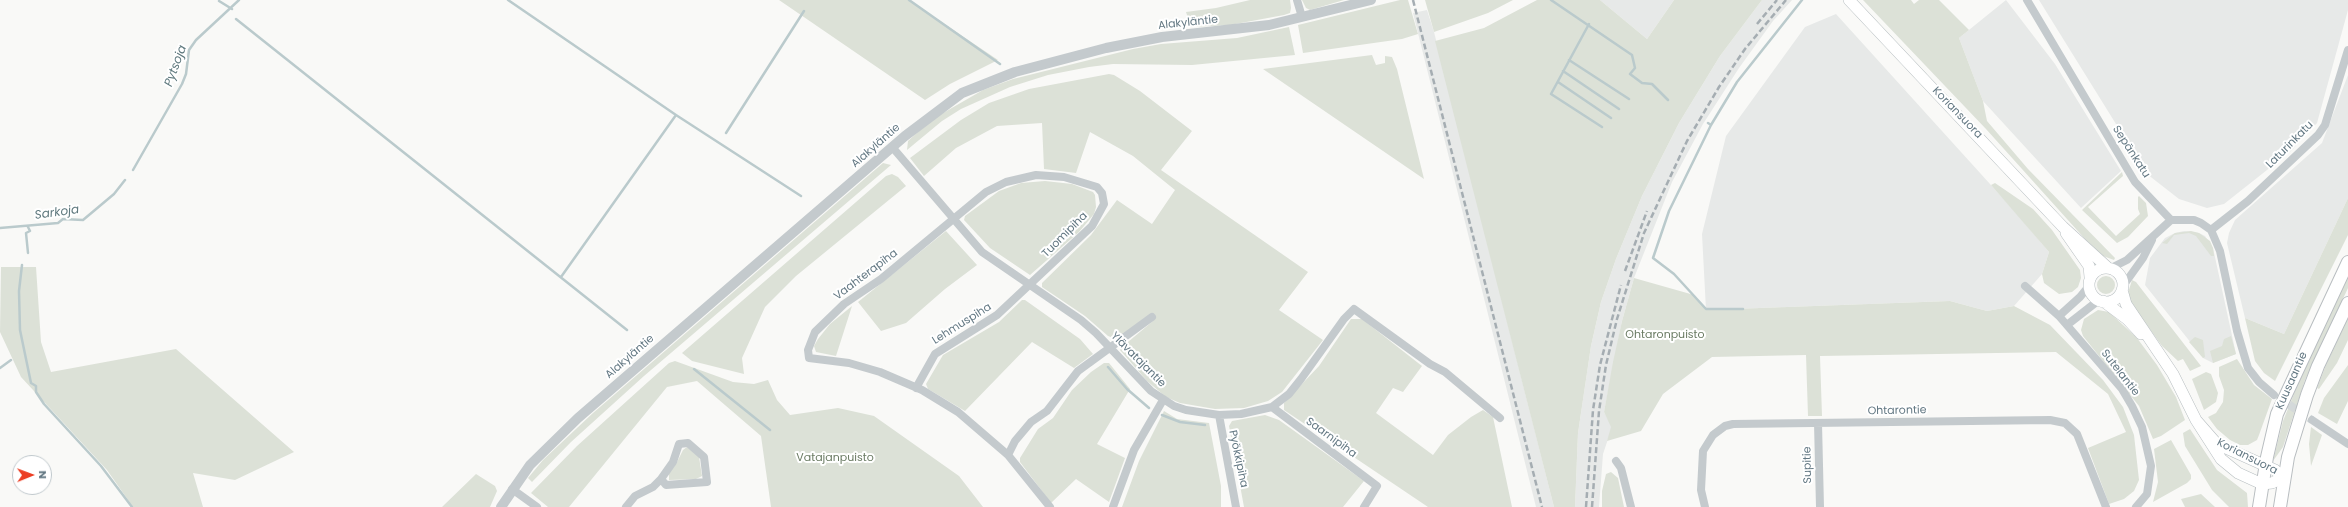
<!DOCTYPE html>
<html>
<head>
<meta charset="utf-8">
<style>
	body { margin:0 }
	#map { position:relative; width:2348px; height:507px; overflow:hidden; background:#f9f9f7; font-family:Poppins,sans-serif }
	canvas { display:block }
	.north { position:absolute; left:12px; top:455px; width:40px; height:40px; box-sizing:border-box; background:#fff; border:1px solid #c1c9cd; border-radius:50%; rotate:89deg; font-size:11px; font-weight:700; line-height:16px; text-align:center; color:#637883 }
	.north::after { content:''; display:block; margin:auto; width:14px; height:18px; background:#ec3e24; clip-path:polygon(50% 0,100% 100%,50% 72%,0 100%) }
</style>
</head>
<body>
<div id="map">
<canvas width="2348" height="507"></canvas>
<div class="north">N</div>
</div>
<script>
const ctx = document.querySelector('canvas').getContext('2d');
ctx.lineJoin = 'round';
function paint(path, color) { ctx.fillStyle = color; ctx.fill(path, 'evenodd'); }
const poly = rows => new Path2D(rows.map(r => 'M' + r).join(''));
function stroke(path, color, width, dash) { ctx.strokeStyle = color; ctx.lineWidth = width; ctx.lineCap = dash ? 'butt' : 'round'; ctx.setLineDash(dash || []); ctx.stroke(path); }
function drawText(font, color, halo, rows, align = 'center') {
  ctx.font = font + ' Poppins,sans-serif'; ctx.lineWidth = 4; ctx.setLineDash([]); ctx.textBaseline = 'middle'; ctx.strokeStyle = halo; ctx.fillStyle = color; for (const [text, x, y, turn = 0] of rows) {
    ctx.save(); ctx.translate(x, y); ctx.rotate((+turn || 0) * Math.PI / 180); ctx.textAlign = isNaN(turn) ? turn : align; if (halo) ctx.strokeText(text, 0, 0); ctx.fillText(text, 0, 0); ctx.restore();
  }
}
paint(poly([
	[1600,0,1674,0,1647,39],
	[1762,0,1792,0,1773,21,1739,68,1703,124,1672,182,1634,278,1622,321,1604,412,1612,427,1603,454,1599,507,1575,507,1578,433,1591,346,1601,302,1616,259,1642,196,1679,123,1720,56],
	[2006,0,2055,64,2121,171,2081,208,1983,101,1959,38],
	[2039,0,2348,0,2348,10,2317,123,2291,151,2224,204,2207,208,2179,199,2147,174],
	[1427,10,1434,32,1554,507,1536,507,1413,13],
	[1836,14,2019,216,2049,252,2042,274,2014,306,1987,311,1950,301,1706,310,1702,234,1726,136,1805,27],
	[2348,75,2348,198,2284,334,2245,318,2227,243,2229,233,2235,220,2322,143],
	[2184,231,2199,233,2205,236,2213,248,2236,354,2213,363,2203,358,2145,285,2150,258,2165,238,2175,233]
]), '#e7e9e8');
paint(poly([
	[779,0,909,0,998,60,950,84,925,100],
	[1250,0,1290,0,1291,8,1290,13,1284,15,1230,25,1191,27,1186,12,1216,8],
	[1302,0,1344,0,1310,10,1306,8],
	[1400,0,1408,0,1418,34,1402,39,1303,53,1298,25],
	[1425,0,1513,0,1488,13,1434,32],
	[1537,0,1600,0,1647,39,1674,0,1762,0,1720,56,1679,123,1642,196,1616,259,1601,302,1591,346,1578,433,1575,507,1554,507,1435,41,1484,28],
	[1863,0,1911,0,1914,4,1919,0,1939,0,1969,30,1959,38,1983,101,1987,121,2028,169,2115,258,2114,260,2103,256,2085,239,1986,129],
	[1289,27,1295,55,1192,65,1113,64,1089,67,1048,75,1010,87,961,109,942,121,907,150,908,141,931,120,983,90,1013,79,1133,49,1161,44,1237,38],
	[1372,55,1376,65,1385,63,1385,56,1392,57,1397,69,1424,179,1263,69],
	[1109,74,1114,75,1140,91,1192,131,1161,170,1308,272,1279,310,1323,340,1282,392,1268,401,1244,408,1215,409,1180,403,1166,397,1147,381,1120,350,1122,347,1153,321,1116,339,1108,336,1085,316,1042,287,1042,283,1091,235,1117,200,1152,224,1175,190,1133,156,1090,132,1076,173,1044,169,1042,123,997,126,956,148,924,176,910,158,961,120,989,103,1029,89],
	[883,163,891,165,644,376,571,442,532,482,528,478,543,460,593,413],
	[2122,172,2123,176,2088,207,2116,236,2140,214,2138,209,2138,197,2139,196,2146,203,2148,216,2128,237,2117,243,2082,210],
	[892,174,898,177,906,186,796,276,765,307,742,358,744,374,692,361,682,353,886,176],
	[1045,181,1072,184,1093,192,1095,195,1096,207,1094,214,1079,232,1030,275,990,248,964,220,965,216,999,191,1021,183],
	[1995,183,2033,209,2052,230,2080,270,2081,278,2078,287,2072,292,2059,294,2044,283,2042,274,2049,252,1991,185],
	[2348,198,2348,235,2275,381,2264,373,2255,361,2245,318,2284,334],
	[946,231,977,265,945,289,906,323,881,331,858,302],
	[2191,231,2199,233,2210,241,2213,248,2214,256,2211,256,2196,236,2189,233,2174,235,2167,244,2162,243,2175,233],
	[1,267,36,267,41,342,51,372,176,349,294,452,235,480,193,473,203,507,133,507,107,470,21,377,0,332],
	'2097 285a9 9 0 1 1 18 0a9 9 0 1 1-18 0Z',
	[2348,276,2348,288,2305,380,2283,447,2273,461,2283,421,2296,389],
	[1634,278,1694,295,1706,310,1950,301,1987,311,2014,306,2050,325,2103,380,2123,407,2134,435,2139,480,2134,491,2124,499,2109,504,2088,448,2126,432,2108,394,2056,352,1820,356,1822,416,1808,416,1806,355,1712,357,1663,394,1641,431,1607,441,1611,427,1604,412,1613,362,1622,321],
	[2132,280,2136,282,2201,366,2190,371,2183,359,2178,361,2162,346,2132,305,2128,293],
	[1022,300,1025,300,1080,339,1093,354,1074,368,1032,342,965,411,928,389,926,384,943,355,999,322],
	[852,306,836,356,816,352,814,346,818,339,830,324],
	[2098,310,2109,312,2137,338,2157,365,2176,397,2185,420,2161,436,2153,439,2139,406,2083,336,2081,330,2084,319],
	[2348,318,2348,340,2337,363,2319,389,2317,388,2326,365],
	[1351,319,1362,319,1422,366,1403,392,1393,388,1376,413,1433,455,1448,435,1471,417,1483,410,1493,417,1512,507,1428,507,1284,410,1284,403,1319,366],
	[2231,336,2236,354,2213,363,2210,351,2222,346,2224,339],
	[2195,337,2203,340,2205,357,2203,358,2189,342],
	[2237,359,2254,385,2272,399,2259,435,2257,440,2248,445,2240,445,2230,440,2217,429,2208,417,2216,413,2223,402,2224,390,2219,376,2219,367],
	[675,361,733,382,754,384,768,380,777,400,790,415,838,408,874,416,959,476,983,507,771,507,761,436,697,381,667,387,569,507,548,507,531,493,577,446,669,363],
	[1104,363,1109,363,1130,389,1097,444,1125,458,1109,502,1076,479,1051,503,1020,462,1020,458,1038,429,1053,418,1072,390,1091,372],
	[2348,365,2348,401,2337,424,2318,413,2324,398],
	[2206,372,2211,374,2218,393,2216,402,2204,410,2192,379],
	[1164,411,1177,419,1209,423,1221,486,1221,507,1122,507,1139,461],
	[1265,415,1279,420,1364,481,1343,507,1244,507,1229,426,1232,421],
	[2311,427,2322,435,2311,466,2309,444],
	[2190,429,2217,470,2247,493,2248,507,2229,507,2212,490,2185,446,2183,433],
	[2171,440,2191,475,2191,479,2187,483,2153,502,2158,482,2154,449],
	[687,447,699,457,702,476,696,479,669,480,669,473,676,464,683,450],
	[1611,472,1618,478,1624,507,1602,507,1602,491,1606,474],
	[476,474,495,486,497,491,490,507,442,507],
	[2201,494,2215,507,2185,507,2181,499]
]), '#dce1d7');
stroke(poly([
	[508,0,676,115,801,196],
	[909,0,1000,64],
	[1551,0,1632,55,1635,68,1630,74,1642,83,1652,84,1668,100],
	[219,1,232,9],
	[236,19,627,330],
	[1589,24,1551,94,1602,127],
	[1569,60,1629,99],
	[1563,71,1619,109],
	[1558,82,1611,118],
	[1708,123,1711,125,1737,82,1802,0],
	[1711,125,1669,211,1653,258,1674,274,1706,309,1743,309],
	[726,133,804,11],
	[133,170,182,84,186,74,189,50,196,40,239,0],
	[0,228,58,223,63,219,83,220,114,194,125,180],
	[28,253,26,233,30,231,28,227],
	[22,265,19,291,20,330,31,383,36,386,36,392,44,404,101,466,132,507],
	[561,277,676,115],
	[1108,367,1127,389,1149,408],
	[0,368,11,360],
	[694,369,770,430],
	[1162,415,1180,422,1205,425]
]), '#bacacc', 2.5);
stroke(poly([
	[2279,398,2312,420]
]), '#d4d9da', 8, [8, 4]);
const secondary = poly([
	[1849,0,2063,227,2107,267],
	[2066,233,2089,266,2090,277],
	'2089 285a17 17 0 1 1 34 0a17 17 0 1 1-34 0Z',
	[2122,290,2126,304,2173,374,2196,420,2221,459,2238,473,2262,484,2272,483,2284,477,2275,470,2217,444,2196,420],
	[2103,301,2127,319,2141,334]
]);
const primary = poly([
	[2259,507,2267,457,2277,414,2348,262],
	[2280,507,2288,457,2307,395,2318,366,2348,303]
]);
stroke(secondary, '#b7bec1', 12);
stroke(primary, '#b8bdc0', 14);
stroke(poly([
	[1297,0,1302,17],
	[2027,0,2135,182,2171,220],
	[893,148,982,252,1081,320,1096,333,1151,391,1174,406,1186,410,1219,415,1241,414,1272,407,1289,394,1301,379,1344,319,1354,309,1430,364,1445,372,1500,418],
	[2171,220,2194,220,2201,223,2211,230,2220,251,2237,331,2248,368,2259,382,2274,395],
	[2211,230,2248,201,2318,135,2325,125,2348,50],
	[2111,268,2127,260,2171,220],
	[2025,286,2059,316,2122,389,2132,406,2142,427,2151,466,2147,494,2136,507],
	[2123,286,2143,258,2152,240],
	[2059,316,2080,297,2089,286],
	[2067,325,2099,300],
	[916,388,935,354,997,315,1092,226,1104,204,1102,193,1097,187,1064,177,1036,175,1006,182,986,192,881,279,844,304,815,332,808,350,809,358,849,363,880,372,922,390,958,412,1008,455,1050,507],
	[1272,407,1377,486,1364,507],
	[1219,415,1236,507],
	[2312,420,2348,444],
	[1818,423,1820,507],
	[1008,455,1015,441,1031,422,1047,411,1078,371,1152,317],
	[1616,461,1621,468,1631,507],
	[512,489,537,507],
	[626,507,635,496,653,487,661,479,673,462,679,444,688,443,704,457,707,482,666,485,661,479],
	[1113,507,1134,450,1163,400],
	[1705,507,1701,490,1703,451,1713,435,1725,426,1733,424,2050,420,2065,423,2077,434,2106,507]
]), '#c4cacd', 8);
stroke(poly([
	[501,507,530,465,578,418,905,136,962,93,1015,72,1106,48,1162,37,1269,25,1371,0]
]), '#c4cacd', 10);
stroke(secondary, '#fff', 11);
stroke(primary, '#fff', 12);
stroke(poly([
	[1413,0,1542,507],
	[1757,24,1777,0],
	[1625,271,1647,211],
	[1586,507,1593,410,1600,365,1621,285],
	[1592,507,1599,411,1606,365,1617,319,1644,233,1687,141,1719,87,1745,49,1786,0]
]), '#a5adb2', 2.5, [6, 3]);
drawText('11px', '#637883', '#fff', [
	["Alakyläntie",1188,23,-6],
	["Koriansuora",1957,113,46],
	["Laturinkatu",2290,145,-45],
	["Alakyläntie",876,146,-41],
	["Sepänkatu",2131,152,57],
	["Tuomipiha",1065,235,-45],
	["Vaahterapiha",866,275,-37],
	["Lehmuspiha",962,324,-32],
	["Alakyläntie",630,357,-41],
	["Ylävatajantie",1138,360,45],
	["Sutelantie",2120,373,52],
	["Kuusaantie",2292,381,-66],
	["Ohtarontie",1897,411,-1],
	["Saarnipiha",1331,438,36],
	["Koriansuora",2247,457,27],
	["Pyökkipiha",1238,459,78],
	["Supitie",1808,465,-91]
]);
drawText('11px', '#697a62', '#fff', [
	["Ohtaronpuisto",1665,335],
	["Vatajanpuisto",835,458]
]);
drawText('italic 12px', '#5e787d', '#fff', [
	["Pytsoja",176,66,-70],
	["Sarkoja",57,213,-8]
]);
</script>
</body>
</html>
